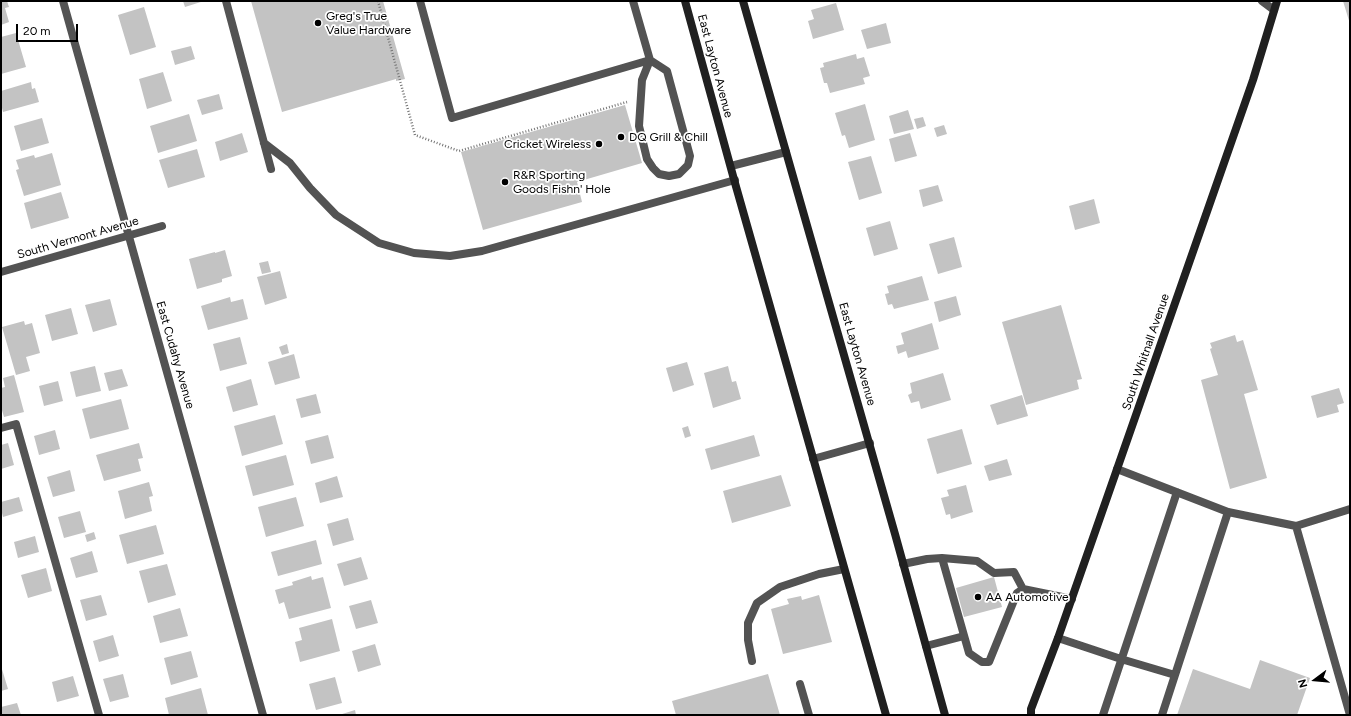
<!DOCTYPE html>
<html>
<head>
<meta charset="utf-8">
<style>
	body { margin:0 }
	#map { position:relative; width:1351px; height:716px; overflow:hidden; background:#fff; font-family:Figtree,sans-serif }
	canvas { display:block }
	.frame { position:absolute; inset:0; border:2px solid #000; pointer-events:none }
	.north { position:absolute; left:1295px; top:660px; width:40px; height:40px; -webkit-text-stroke:3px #fff; paint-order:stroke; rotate:254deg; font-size:11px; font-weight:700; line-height:16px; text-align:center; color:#000 }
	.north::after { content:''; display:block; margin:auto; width:14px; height:18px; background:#000; clip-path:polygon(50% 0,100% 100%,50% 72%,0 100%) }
	.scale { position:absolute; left:16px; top:24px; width:62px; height:18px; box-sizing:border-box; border:2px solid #000; border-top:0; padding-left:5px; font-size:12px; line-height:14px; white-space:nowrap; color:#000; -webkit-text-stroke:3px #fff; paint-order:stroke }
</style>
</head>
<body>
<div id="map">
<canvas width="1351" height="716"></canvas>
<div class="frame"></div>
<div class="north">N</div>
<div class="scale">20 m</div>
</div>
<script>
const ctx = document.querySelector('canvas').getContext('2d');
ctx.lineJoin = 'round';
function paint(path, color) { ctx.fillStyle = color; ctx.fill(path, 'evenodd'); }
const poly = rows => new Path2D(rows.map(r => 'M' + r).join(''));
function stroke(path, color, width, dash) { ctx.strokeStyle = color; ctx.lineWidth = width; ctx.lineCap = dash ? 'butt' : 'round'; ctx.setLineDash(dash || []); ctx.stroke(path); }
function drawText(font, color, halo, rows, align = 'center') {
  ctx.font = font + ' Figtree,sans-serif'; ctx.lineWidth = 3.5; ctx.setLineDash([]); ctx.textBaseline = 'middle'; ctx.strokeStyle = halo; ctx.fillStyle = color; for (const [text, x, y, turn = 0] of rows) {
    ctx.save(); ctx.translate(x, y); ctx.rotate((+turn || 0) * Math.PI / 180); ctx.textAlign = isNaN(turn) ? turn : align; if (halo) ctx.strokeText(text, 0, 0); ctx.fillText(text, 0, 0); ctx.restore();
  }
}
paint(poly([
	[1,1,7,1,9,7,5,8,9,22,1,25],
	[183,1,204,1,185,7],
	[251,1,383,1,405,79,396,81,396,79,282,112],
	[1343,1,1350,1,1350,24],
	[836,3,844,30,813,39,808,21,814,19,811,10],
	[144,7,156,47,130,55,118,15],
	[886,23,891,43,867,49,861,30],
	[16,33,26,67,1,74,1,37],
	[191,46,195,59,175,65,171,51],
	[856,54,857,59,864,57,870,76,863,78,865,84,830,93,827,83,824,83,820,68,824,67,823,63],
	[163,72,172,101,147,109,139,79],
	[31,82,32,89,35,88,39,102,3,112,1,104,1,91],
	[219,94,223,109,202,115,197,100],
	[865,104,875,140,849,148,845,135,842,136,835,113],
	[625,105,642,163,577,182,582,202,483,230,461,152],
	[908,110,914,129,894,134,889,116],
	[189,114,197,141,158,153,150,126],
	[923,117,926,126,917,129,914,119],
	[42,118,49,143,21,151,14,126],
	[944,125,947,134,937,137,934,128],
	[242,133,248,152,220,161,215,142],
	[910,133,917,156,895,162,889,139],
	[197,149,205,177,168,188,159,160],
	[52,153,61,185,24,196,16,170,19,169,16,160,34,155,35,158],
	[871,156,882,193,859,200,848,162],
	[938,185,943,201,923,207,919,190],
	[61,192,69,218,31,229,24,203],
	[1094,199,1100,223,1075,230,1069,206],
	[890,221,898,249,874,256,866,228],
	[954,237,962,267,938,274,929,244],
	[225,250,232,276,222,279,222,282,197,289,189,259,215,252,215,253],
	[268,261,271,272,262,274,259,263],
	[280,271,287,298,265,305,257,277],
	[922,276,929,300,894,309,892,304,888,305,885,294,889,293,887,286],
	[956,296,961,315,939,322,934,302],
	[230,297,231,302,243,299,248,319,208,330,201,306],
	[110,299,117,325,93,332,85,305],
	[1061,305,1082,379,1077,380,1079,389,1026,405,1002,322],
	[71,308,78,334,52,341,45,315],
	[24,321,25,325,32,323,40,353,26,357,30,371,16,375,2,327],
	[932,323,939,349,908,358,906,351,898,354,896,346,904,344,901,333],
	[1235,335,1237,342,1243,340,1258,390,1244,394,1267,478,1230,489,1201,380,1218,375,1210,349,1212,348,1210,343],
	[240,337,247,364,220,371,213,344],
	[287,344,289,353,282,355,279,347],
	[294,354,300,378,275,385,268,362],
	[687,362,694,385,673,392,666,368],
	[95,366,101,391,76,397,70,372],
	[728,366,732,382,736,381,741,399,713,408,704,373],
	[122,369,128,386,109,391,104,373],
	[943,373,951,400,921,409,919,401,911,403,908,395,912,393,910,383],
	[14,375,24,412,4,417,1,407,1,388,5,387,3,378],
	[251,379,258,405,233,412,226,387],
	[58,381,63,401,44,406,39,386],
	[1339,388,1344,403,1337,405,1339,412,1317,418,1311,396],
	[316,394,321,413,301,418,296,399],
	[1022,395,1028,416,997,425,990,405],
	[121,399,129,429,90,439,82,409],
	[275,415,283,444,242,456,234,426],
	[688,426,691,436,685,438,682,428],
	[962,429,972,464,937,474,927,439],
	[55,430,60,449,39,455,34,436],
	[328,435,334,458,311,464,305,441],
	[754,435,760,456,711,470,705,449],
	[8,443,14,465,1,469,1,445],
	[139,443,143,458,138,459,141,471,104,481,96,455],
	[286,455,294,485,253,496,245,466],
	[1007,459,1012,475,989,481,984,466],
	[70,470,75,491,53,497,47,477],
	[781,475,791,506,732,523,723,491],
	[337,476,343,497,320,503,315,483],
	[149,482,153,496,149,497,152,511,125,519,118,491],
	[966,485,973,512,951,519,950,514,946,515,941,498,949,496,947,490],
	[19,497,23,511,3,517,1,509,1,502],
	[296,497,304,526,266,537,258,507],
	[80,511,86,532,64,538,58,517],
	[348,518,354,540,333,546,327,524],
	[156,525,164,554,127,564,119,535],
	[94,532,96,539,87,542,85,535],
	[35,536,39,552,18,558,14,542],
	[316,540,322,564,278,576,271,552],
	[92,551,98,572,76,578,70,558],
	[361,557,368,579,344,586,337,564],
	[167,564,176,595,148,603,139,571],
	[46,568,52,591,28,598,21,575],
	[311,576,312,580,323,577,331,608,289,619,284,602,279,604,275,590,293,585,292,582],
	[994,577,1002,607,964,617,956,588],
	[101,595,107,615,86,621,80,600],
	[819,595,832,642,783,654,771,609,789,604,787,599,801,596,802,600],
	[371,600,378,623,356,629,349,606],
	[180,608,188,636,160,643,153,616],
	[332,619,340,651,300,662,295,642,302,640,299,628],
	[113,635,119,656,99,662,93,641],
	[375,644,381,665,358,672,352,651],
	[191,651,198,677,171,685,164,658],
	[1260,660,1310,678,1297,715,1177,715,1193,669,1250,689],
	[1,666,8,689,1,691],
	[123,674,129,697,110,702,103,679],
	[768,674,780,715,676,715,672,701],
	[73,676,79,696,57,702,52,682],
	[335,677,342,703,316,710,309,684],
	[201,688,208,715,169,715,165,698],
	[17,703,21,715,1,715,1,707],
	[355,710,356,715,339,715]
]), '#c3c3c3');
stroke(poly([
	[378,1,415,135,459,151,627,102]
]), '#757575', 2.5, [1, 2]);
stroke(poly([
	[226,1,271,169],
	[420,1,452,118,650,60,633,1],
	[1262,1,1274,10],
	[650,60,667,71,690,156,688,165,679,174,669,176,659,174,653,168,647,159,639,126,642,80,650,60],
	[264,143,290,163,310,188,336,215,379,243,414,253,450,256,482,251,735,180],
	[731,166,786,152],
	[1,428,16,424,99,715],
	[813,459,870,443],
	[1117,469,1228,512,1296,526,1350,715],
	[1296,526,1350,509],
	[903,564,927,559,942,558],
	[1023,589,1014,572,994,573,977,561,942,558,969,653,982,662,989,662,1017,593,1023,589,1072,599],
	[1058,638,1121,659,1175,675],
	[926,646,964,636],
	[752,661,748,640,748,623,757,603,780,587,819,574,844,569],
	[800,684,809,715],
	[1103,715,1177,492],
	[1162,715,1228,512]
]), '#535353', 8);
stroke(poly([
	[63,1,263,715],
	[1,272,162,226]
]), '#535353', 8);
stroke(poly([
	[685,1,735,183,886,715],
	[743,1,895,534,945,715],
	[1031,715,1031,709,1058,638,1253,80,1277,1]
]), '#202020', 8);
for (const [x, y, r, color] of [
	[318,23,4,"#000"],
	[621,137,4,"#000"],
	[599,144,4,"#000"],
	[505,182,4,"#000"],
	[978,597,4,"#000"]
]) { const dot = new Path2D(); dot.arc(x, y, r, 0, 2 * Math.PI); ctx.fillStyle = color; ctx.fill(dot); stroke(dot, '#fff', 1.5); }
drawText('12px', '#000', '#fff', [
	["Greg's True",326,16],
	["Value Hardware",326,30],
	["DQ Grill & Chill",629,137],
	["Cricket Wireless",591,144,"right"],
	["R&R Sporting",513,175],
	["Goods Fishn' Hole",513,189],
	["AA Automotive",986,597]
], 'left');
drawText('12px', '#000', '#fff', [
	["East Layton Avenue",715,66,75],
	["South Vermont Avenue",78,238,-16],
	["South Whitnall Avenue",1146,352,-71],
	["East Layton Avenue",857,354,74],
	["East Cudahy Avenue",175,355,74]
]);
</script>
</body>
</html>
